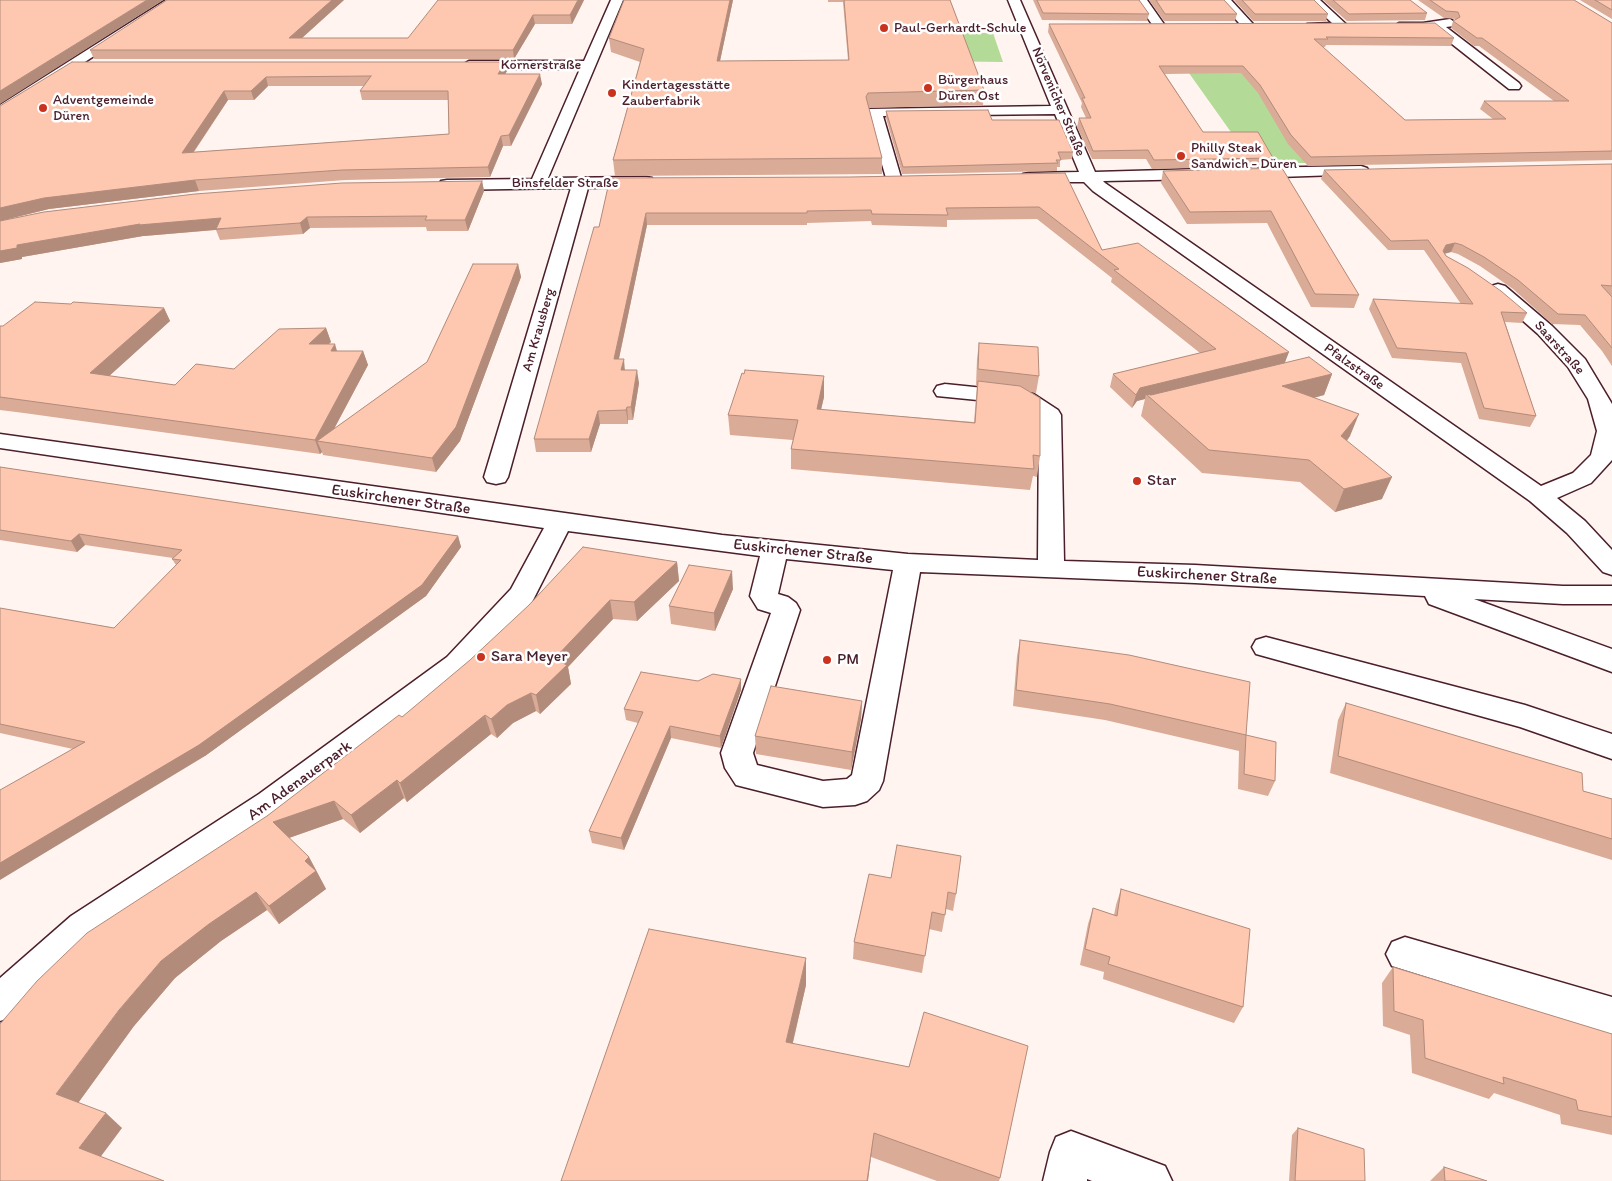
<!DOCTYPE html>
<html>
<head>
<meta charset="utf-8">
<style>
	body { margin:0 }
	canvas { display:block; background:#fff4ef }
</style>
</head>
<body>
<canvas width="1612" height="1181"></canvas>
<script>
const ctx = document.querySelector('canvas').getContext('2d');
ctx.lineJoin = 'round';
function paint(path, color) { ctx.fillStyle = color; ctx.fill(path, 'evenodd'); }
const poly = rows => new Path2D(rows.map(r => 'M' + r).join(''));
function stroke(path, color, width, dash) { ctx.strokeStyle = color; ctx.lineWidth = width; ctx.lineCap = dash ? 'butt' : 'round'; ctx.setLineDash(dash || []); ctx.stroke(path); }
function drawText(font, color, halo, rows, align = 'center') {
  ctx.font = font + ' Itim,sans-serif'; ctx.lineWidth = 5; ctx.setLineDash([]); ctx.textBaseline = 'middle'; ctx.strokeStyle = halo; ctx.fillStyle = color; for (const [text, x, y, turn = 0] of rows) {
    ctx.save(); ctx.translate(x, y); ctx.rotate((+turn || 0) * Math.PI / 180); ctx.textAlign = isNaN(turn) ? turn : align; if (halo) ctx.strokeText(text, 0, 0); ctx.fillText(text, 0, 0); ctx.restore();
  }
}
paint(poly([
	[1206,30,1318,163,1253,163,1164,38],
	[925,33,993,33,1003,62,931,61]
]), '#b3db97');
const minor = poly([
	[166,0,180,0,5,114,0,115,0,105,166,0],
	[611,0,623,0,548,178,646,177,652,178,654,182,652,186,646,187,588,188,508,477,505,482,496,484,487,482,484,477,571,188,447,190,441,189,439,185,441,181,447,180,532,179,580,69,469,69,462,65,469,61,584,61,611,0],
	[1008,0,1020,0,1095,172,1201,169,1207,171,1209,174,1207,177,1201,179,1103,181,1105,183,1541,486,1573,473,1591,455,1597,431,1588,399,1568,367,1538,334,1488,290,1491,286,1498,284,1505,286,1552,326,1585,359,1612,404,1612,460,1591,483,1557,498,1585,521,1612,550,1612,575,1603,572,1567,533,1530,501,1093,191,1084,182,1023,182,1021,178,1023,174,1029,173,1079,172,1055,114,883,116,902,181,900,185,894,186,888,185,867,112,869,109,1051,106,1008,0],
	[1135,0,1147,0,1166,27,1164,30,1156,30,1135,0],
	[1219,0,1231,0,1253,24,1255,27,1253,30,1245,30,1219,0],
	[1307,0,1320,0,1349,27,1343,31,1307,30,1305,27,1307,24,1332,23,1307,0],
	[1450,19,1456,23,1454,26,1446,27,1519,83,1521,86,1519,89,1509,89,1433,29,1399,31,1393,27,1399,23,1423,23,1450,19],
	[1361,166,1367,168,1369,171,1367,174,1249,178,1243,176,1241,173,1243,170,1249,168,1361,166],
	[945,384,1032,393,1058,410,1061,415,1064,561,1195,565,1563,586,1612,586,1612,604,1563,604,1474,599,1612,649,1612,672,1429,604,1425,596,1195,583,920,572,883,781,879,790,867,801,855,805,823,807,736,785,725,768,721,753,771,613,758,609,750,596,760,556,568,531,532,602,467,673,283,814,97,940,14,1016,0,1021,0,978,71,916,259,794,447,657,511,589,544,528,0,448,0,434,722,535,908,554,1038,560,1039,418,1018,404,937,396,934,391,937,386,945,384],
	[786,559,893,570,852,775,847,779,823,781,757,765,753,753,800,610,796,603,788,597,778,594,786,559],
	[1266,637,1525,705,1612,734,1612,759,1520,727,1256,654,1252,647,1256,640,1266,637],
	[1405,937,1612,997,1612,1035,1392,966,1386,954,1392,942,1405,937],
	[1071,1131,1165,1166,1172,1181,1092,1181,1087,1179,1087,1181,1043,1181,1050,1152,1056,1137,1071,1131]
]);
stroke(minor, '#4a1f2b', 3);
paint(minor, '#fff');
paint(poly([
	[344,0,302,38,408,38,584,0,572,24,535,24,514,59,94,59,90,50],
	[733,0,720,61,848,60,843,2,828,2,828,0,950,0,984,90,983,105,869,108,882,158,882,174,615,176,613,160,640,62,611,52,609,38],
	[1033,0,1139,0,1149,14,1147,21,1042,20],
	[1149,0,1224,0,1237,14,1235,21,1164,21],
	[1234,0,1314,0,1328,14,1326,21,1253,21],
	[1323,0,1410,0,1427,13,1425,20,1347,21],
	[1418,0,1574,0,1612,23,1612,160,1308,166,1288,144,1258,93,1241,73,1165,74,1203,132,1273,158,1271,166,1152,169,1146,159,1092,159,1077,127,1079,118,1086,118,1081,107,1082,103,1048,32,1049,24,1454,38,1451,46,1326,45,1325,47,1323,47,1405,120,1493,119,1480,109,1484,101,1554,101,1479,46,1474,46,1451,28,1453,21,1456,19,1444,18],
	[1580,0,1612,0,1612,19],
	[72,62,507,71,505,74,542,84,511,146,503,146,490,177,345,180,199,191,49,209,0,221,1,106],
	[268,86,364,86,360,91,362,100,448,100,449,134,194,152,228,100,254,100],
	[886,111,992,120,1073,152,1072,159,1060,160,1060,167,1057,167,1057,171,902,174,886,118],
	[1612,164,1612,296,1611,296,1612,297,1612,366,1602,351,1580,325,1552,324,1513,289,1480,266,1458,254,1451,252,1445,254,1446,256,1527,313,1522,323,1505,322,1536,416,1530,427,1479,419,1461,363,1392,358,1369,309,1373,299,1461,304,1424,250,1388,250,1321,179,1324,170],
	[1282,168,1359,295,1354,308,1311,307,1267,223,1187,224,1161,183,1163,171],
	[1065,173,1102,250,1285,363,1332,374,1324,395,1314,398,1350,436,1347,441,1382,499,1335,512,1300,482,1202,473,1141,416,1145,399,1137,401,1132,408,1110,387,1113,374,1200,353,1111,282,1112,278,1037,219,947,220,947,227,872,225,871,221,807,223,807,225,647,225,619,359,625,370,639,383,633,420,628,420,628,424,600,424,591,452,536,452,534,439,599,227,610,178,850,177],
	[482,181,484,191,468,231,427,231,426,227,310,228,303,234,220,240,216,230,144,236,143,236,22,257,22,259,0,263,0,221],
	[518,264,521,277,460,441,436,472,323,455,322,452,320,454,24,413,0,410,0,326,3,326,71,304,164,308,170,321,109,376,175,385,234,369,326,328,331,342,328,344,337,351,363,351,368,365,334,429,427,362],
	[979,343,1039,376,1036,393,1030,392,1040,456,1037,477,1033,476,1030,490,791,469,791,449,793,440,730,435,728,415,824,397,821,410,974,422,977,385,976,385,977,359],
	[0,467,458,536,461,547,426,596,205,756,73,749,0,733,0,608,114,628,176,565,172,559,173,558,85,545,77,552,0,540],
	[677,562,679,581,637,621,613,619,568,667,571,684,540,714,536,711,513,723,497,738,491,734,407,802,404,798,360,833,343,819,289,838,309,857,326,889,279,924,267,910,221,941,175,978,134,1026,78,1103,122,1128,0,1181,267,816,402,717],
	[733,589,715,631,671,624,669,606],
	[1020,640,1246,735,1275,781,1268,796,1238,789,1239,751,1105,720,1013,706,1017,656],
	[741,690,721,748,671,738,624,850,592,843,589,831,638,723,626,720,624,709],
	[862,701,861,719,851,770,756,754,755,736],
	[1346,703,1583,791,1612,799,1612,860,1330,773,1338,720],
	[869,874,956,894,953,911,946,909,942,932,929,929,922,973,853,959,854,942],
	[1121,889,1243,1007,1234,1023,1103,979,1104,972,1080,965,1088,924,1093,908,1114,915,1116,905],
	[1393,967,1612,1034,1612,1135,1561,1124,1560,1115,1494,1093,1489,1099,1412,1073,1410,1035,1383,1026,1382,983],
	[806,985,793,1043,1000,1178,999,1181,937,1181,871,1157,561,1181],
	[1298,1128,1365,1181,1289,1181,1292,1135],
	[1444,1167,1487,1181,1430,1181]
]), '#daab97');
paint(poly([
	[147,0,163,0,0,104,0,91],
	[332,0,344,0,292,47,289,38],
	[578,0,584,0,572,24,570,15],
	[730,0,733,0,717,75,717,61],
	[533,15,535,24,514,59,513,50],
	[506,62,507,71,500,84,498,74],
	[540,74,542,84,511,146,509,135],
	[266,77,268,86,254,100,251,91],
	[224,91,228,100,186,163,182,153],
	[501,136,503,146,490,177,488,167],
	[195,180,199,191,49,209,0,221,0,208,44,198],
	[482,181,484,191,468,231,465,220],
	[646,213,647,225,616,372,614,359],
	[307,217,310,228,303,234,300,223],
	[221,218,225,229,144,236,143,236,22,257,22,259,0,263,0,251,17,245,140,224],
	[1455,243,1451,252,1442,254,1439,261,1446,245],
	[518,264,521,277,460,441,436,472,432,458],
	[164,308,170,321,97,387,90,373],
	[326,328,331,342,314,358,309,344],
	[335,344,339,358,331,351],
	[363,351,368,365,327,442,317,441,322,452,320,454,315,440],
	[1289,352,1284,365,1150,398,1146,394,1145,399,1137,401,1132,408,1136,395,1140,388],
	[624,359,625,372,621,370],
	[637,370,639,383,633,420,631,407],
	[1332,374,1324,395,1274,408,1282,386],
	[824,376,824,397,816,430,817,409],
	[627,407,628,420,628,424,626,410],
	[598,411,600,424,591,452,589,439],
	[1359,414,1350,436,1333,458,1341,436],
	[1392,477,1382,499,1335,512,1344,489],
	[79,534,85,545,77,552,71,541],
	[458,536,461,547,426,596,205,756,0,880,0,863],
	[677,562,679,581,637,621,634,602],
	[732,571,733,589,715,631,714,613],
	[610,600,613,619,568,667,571,684,540,714,536,695,554,659],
	[741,679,741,690,721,748,720,736],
	[531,693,536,711,513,723,497,738,491,719,507,705],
	[862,701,861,719,851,770,852,752],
	[485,715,491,734,407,802,400,783],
	[670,726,671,738,624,850,621,838],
	[397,780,404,798,360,833,351,815],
	[334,801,343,819,283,840,273,822],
	[309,857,326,889,279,924,269,906,305,861],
	[256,892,267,910,221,941,175,978,134,1026,73,1110,56,1094,119,1010,161,961,209,924],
	[806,958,806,985,787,1067,786,1042],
	[106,1113,122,1128,96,1163,79,1148],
	[874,1133,868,1181,867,1181]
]), '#b28b7b');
const building = poly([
	[0,0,147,0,0,91,0,0],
	[167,0,332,0,289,38,408,38,438,0,578,0,570,15,533,15,513,50,90,50,167,0],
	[624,0,730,0,717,61,849,60,844,0,950,0,984,90,868,93,866,97,882,158,613,160,644,49,609,38,624,0],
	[1037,0,1139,0,1149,14,1043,13,1037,0],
	[1156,0,1224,0,1237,14,1165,14,1156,0],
	[1242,0,1314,0,1328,14,1255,14,1242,0],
	[1333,0,1410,0,1427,13,1349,14,1333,0],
	[1430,0,1574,0,1612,23,1612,151,1311,157,1291,135,1260,85,1243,66,1159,66,1203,132,1258,132,1273,158,1154,160,1148,150,1093,151,1079,118,1091,118,1082,98,1085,98,1049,24,1435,23,1454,38,1326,37,1328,39,1314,39,1405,120,1506,119,1484,101,1569,101,1482,38,1477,38,1453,21,1460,17,1458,12,1446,11,1430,0],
	[1595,0,1612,0,1612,10,1595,0],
	[72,62,506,62,498,74,540,74,509,135,501,136,488,167,342,170,195,180,44,198,0,208,0,106,72,62],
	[371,76,360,91,448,91,449,134,182,153,224,91,251,91,266,77,371,76],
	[988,110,992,120,1059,120,1073,152,1058,152,1061,160,1056,160,1058,163,903,167,886,111,988,110],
	[1612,164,1612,286,1601,285,1612,297,1612,348,1585,315,1558,314,1518,280,1484,257,1462,245,1455,243,1446,245,1443,251,1446,256,1468,268,1501,291,1527,313,1501,312,1536,416,1484,408,1466,353,1397,348,1373,299,1473,304,1428,240,1391,241,1324,170,1612,164],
	[1282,168,1359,295,1315,294,1271,211,1190,212,1163,171,1282,168],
	[1065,173,1102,250,1138,243,1289,352,1140,388,1136,395,1113,374,1216,349,1114,270,1119,269,1039,207,946,208,948,215,872,214,871,210,807,211,807,213,646,213,614,359,624,359,621,370,637,370,631,407,627,407,626,410,598,411,589,439,534,439,594,227,599,227,610,178,850,177,1065,173],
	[482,181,465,220,425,220,427,216,307,217,300,223,216,229,221,218,139,225,140,224,17,245,17,248,0,251,0,221,44,212,195,194,342,183,482,181],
	[473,264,518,264,456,427,432,458,317,441,427,362,473,264],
	[35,302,71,304,73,302,164,308,90,373,175,385,196,364,234,369,279,329,326,328,309,344,335,344,331,351,363,351,315,440,0,397,0,326,3,326,35,302],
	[979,343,1038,347,1039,376,978,369,979,343],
	[1309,357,1332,374,1282,386,1359,414,1341,436,1392,477,1344,489,1309,460,1209,450,1146,394,1151,395,1309,357],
	[745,370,824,376,817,409,975,423,978,381,1020,386,1040,398,1040,456,1033,455,1034,469,791,449,798,420,728,415,742,373,744,374,745,370],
	[0,467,458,536,422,585,199,745,0,863,0,790,85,742,0,724,0,608,114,628,181,560,172,559,182,550,79,534,71,541,0,530,0,467],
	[583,547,677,562,634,602,610,600,554,659,567,665,536,695,531,693,507,705,491,719,485,715,400,783,397,780,351,815,334,801,273,822,309,857,305,861,316,871,269,906,256,892,209,924,161,961,119,1010,56,1094,106,1113,79,1148,164,1181,0,1181,0,1024,37,981,87,933,267,816,399,715,402,717,470,660,529,605,583,547],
	[689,565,732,571,714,613,669,606,689,565],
	[1020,640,1129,655,1250,682,1246,735,1110,704,1016,690,1020,640],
	[641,672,698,681,713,674,741,679,720,736,670,726,621,838,589,831,643,712,624,709,641,672],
	[771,686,862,701,852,752,755,736,771,686],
	[1346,703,1582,773,1583,791,1612,799,1612,839,1338,756,1346,703],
	[1246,735,1276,742,1275,781,1244,774,1246,735],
	[897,845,961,856,956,894,948,892,945,915,932,912,925,956,854,942,869,874,891,878,897,845],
	[1121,889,1250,929,1243,1007,1108,964,1110,957,1085,949,1093,908,1117,916,1121,889],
	[649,929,806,958,786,1042,909,1067,924,1012,1028,1046,1000,1178,874,1133,867,1181,561,1181,649,929],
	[1393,967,1612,1034,1612,1117,1578,1110,1576,1100,1503,1077,1504,1084,1425,1058,1423,1020,1394,1011,1393,967],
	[1298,1128,1364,1149,1365,1181,1295,1181,1298,1128],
	[1444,1167,1487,1181,1445,1181,1444,1167]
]);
paint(building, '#fec7b0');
stroke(building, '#b28b7b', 1);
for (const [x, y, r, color] of [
	[884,28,5,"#c8321e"],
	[928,88,5,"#c8321e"],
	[612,93,5,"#c8321e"],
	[43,108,5,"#c8321e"],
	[1181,156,5,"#c8321e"],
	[1137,481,5,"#c8321e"],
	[481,657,5,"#c8321e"],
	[827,660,5,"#c8321e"]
]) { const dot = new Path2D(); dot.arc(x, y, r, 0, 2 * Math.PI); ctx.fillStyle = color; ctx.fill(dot); stroke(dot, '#fff', 2); }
drawText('14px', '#4a1f2b', '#fff', [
	["Paul-Gerhardt-Schule",894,28],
	["Bürgerhaus",938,80],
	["Düren Ost",938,96],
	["Kindertagesstätte",622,85],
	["Zauberfabrik",622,101],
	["Adventgemeinde",53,100],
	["Düren",53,116],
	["Philly Steak",1191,148],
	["Sandwich - Düren",1191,164]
], 'left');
drawText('14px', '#4a1f2b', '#fff', [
	["Körnerstraße",541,65],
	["Nörvenicher Straße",1058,102,67],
	["Binsfelder Straße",565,183],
	["Am Krausberg",539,330,-74],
	["Saarstraße",1559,348,48],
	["Pfalzstraße",1354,367,35]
]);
drawText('16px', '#4a1f2b', '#fff', [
	["Star",1147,481],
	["Sara Meyer",491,657],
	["PM",837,660]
], 'left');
drawText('16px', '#4a1f2b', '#fff', [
	["Euskirchener Straße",401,500,8],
	["Euskirchener Straße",803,552,6],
	["Euskirchener Straße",1207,576,3],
	["Am Adenauerpark",300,781,-36]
]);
</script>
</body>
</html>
